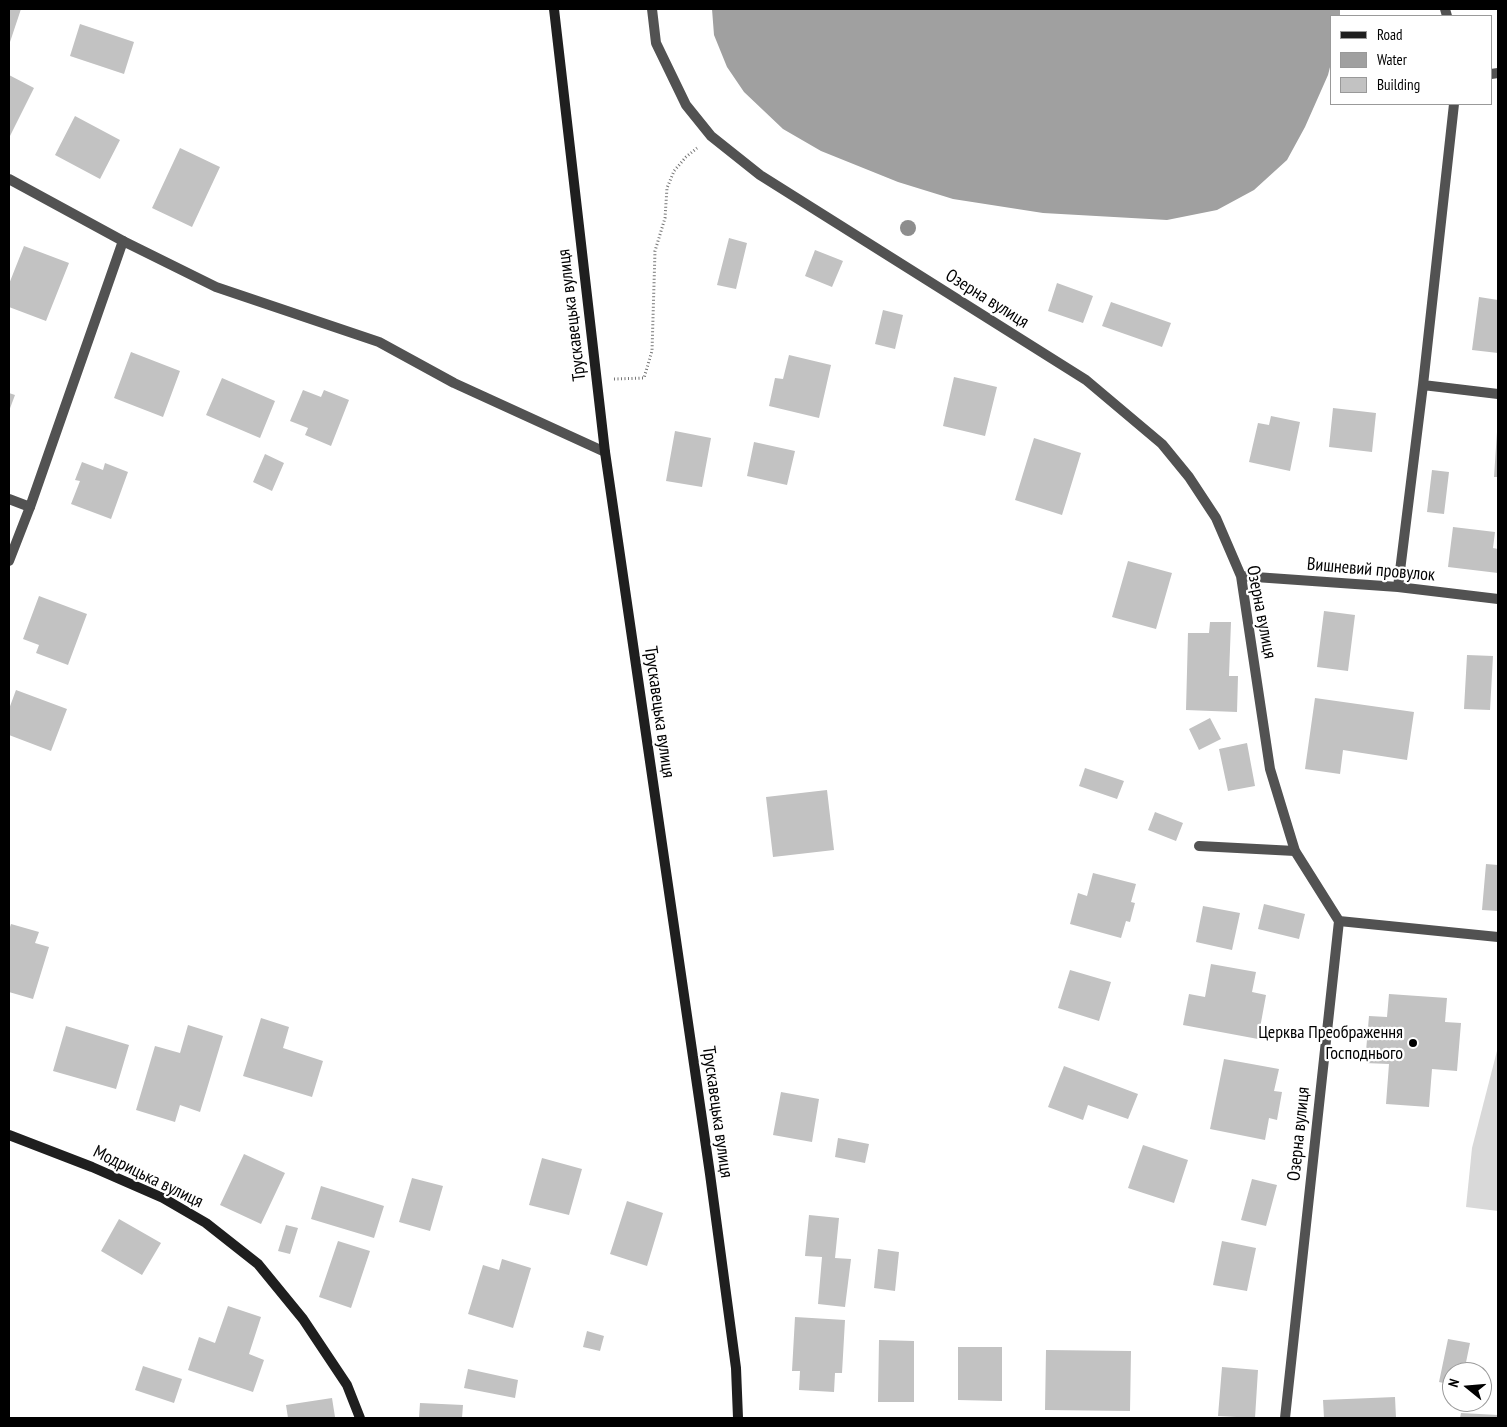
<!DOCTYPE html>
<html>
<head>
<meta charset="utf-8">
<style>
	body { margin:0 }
	#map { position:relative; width:1507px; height:1427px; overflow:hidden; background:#fff; font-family:"PT Sans Narrow",sans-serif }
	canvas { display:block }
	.frame { position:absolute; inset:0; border:10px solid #000; pointer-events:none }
	.legend { position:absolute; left:1330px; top:15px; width:162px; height:90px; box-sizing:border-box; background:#fff; border:1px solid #999; margin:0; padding:6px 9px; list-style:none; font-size:15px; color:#000 }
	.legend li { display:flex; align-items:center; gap:10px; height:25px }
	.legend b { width:25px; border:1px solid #999 }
	.north { position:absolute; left:1442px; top:1362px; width:50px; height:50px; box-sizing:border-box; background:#fff; border:1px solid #999; border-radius:50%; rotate:287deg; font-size:14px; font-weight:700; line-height:20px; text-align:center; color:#000 }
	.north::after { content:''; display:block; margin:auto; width:18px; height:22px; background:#000; clip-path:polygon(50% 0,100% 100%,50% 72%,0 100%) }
</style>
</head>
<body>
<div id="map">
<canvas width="1507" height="1427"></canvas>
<div class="frame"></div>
<ul class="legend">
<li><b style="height:6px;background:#1f1f1f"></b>Road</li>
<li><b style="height:14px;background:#a0a0a0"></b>Water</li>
<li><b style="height:14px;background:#c2c2c2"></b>Building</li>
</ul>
<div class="north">N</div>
</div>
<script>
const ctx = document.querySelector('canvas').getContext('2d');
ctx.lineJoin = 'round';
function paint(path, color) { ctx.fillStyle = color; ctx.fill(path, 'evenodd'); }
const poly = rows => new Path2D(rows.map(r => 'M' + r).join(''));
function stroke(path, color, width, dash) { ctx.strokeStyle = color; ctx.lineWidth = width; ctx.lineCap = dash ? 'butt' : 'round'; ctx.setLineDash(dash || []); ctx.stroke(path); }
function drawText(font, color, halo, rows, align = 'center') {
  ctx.font = font + ' "PT Sans Narrow",sans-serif'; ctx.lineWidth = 4.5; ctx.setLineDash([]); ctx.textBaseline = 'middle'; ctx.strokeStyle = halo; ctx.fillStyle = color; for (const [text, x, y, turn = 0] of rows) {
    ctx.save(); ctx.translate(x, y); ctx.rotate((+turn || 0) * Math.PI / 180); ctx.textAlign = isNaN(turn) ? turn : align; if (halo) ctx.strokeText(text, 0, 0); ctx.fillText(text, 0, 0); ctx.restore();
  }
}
paint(poly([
	[1498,1047,1498,1211,1466,1207,1472,1148]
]), '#d9d9d9');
paint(poly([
	[712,9,1340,9,1340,16,1331,16,1331,63,1328,75,1305,127,1287,160,1254,190,1217,210,1167,220,1043,213,953,199,898,182,821,151,783,129,744,92,727,67,714,35]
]), '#a0a0a0');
paint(poly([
	[9,9,21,9,9,45],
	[80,24,134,42,124,74,70,56],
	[9,75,34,88,10,136,9,135],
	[75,116,120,140,100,179,55,155],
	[180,148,220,167,192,227,152,208],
	[729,238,747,243,736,289,717,285],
	[24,246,69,263,46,321,9,307,9,284],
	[815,250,843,261,832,287,805,276],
	[1057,283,1093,296,1083,323,1048,311],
	[1479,297,1498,300,1498,353,1472,350],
	[1111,302,1171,323,1162,347,1102,326],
	[883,310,903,315,895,349,875,344],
	[131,352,180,371,163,417,114,398],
	[789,355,831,365,819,418,769,406,775,378,783,379],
	[954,377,997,387,985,436,943,426],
	[222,378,275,401,260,438,206,415],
	[303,390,321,397,324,390,349,400,331,446,305,435,308,428,290,421],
	[9,393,15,395,9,411],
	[1333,408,1376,413,1372,452,1329,447],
	[1271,416,1300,422,1290,471,1249,462,1258,423,1269,425],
	[675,431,711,438,702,487,666,481],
	[1497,432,1498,432,1498,477,1494,477],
	[1034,438,1081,453,1062,515,1015,500],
	[754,442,795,451,787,485,747,476],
	[265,454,284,463,272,491,253,482],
	[82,462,103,470,105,463,128,472,111,519,71,504,80,481,75,480],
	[1432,470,1449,472,1444,514,1427,512],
	[1453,527,1495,532,1493,548,1498,549,1498,573,1448,567],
	[1128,561,1172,573,1156,629,1112,617],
	[39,596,87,614,68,665,36,653,39,645,23,639],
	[1324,611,1355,615,1348,671,1317,667],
	[1210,622,1231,622,1229,676,1238,676,1237,712,1186,710,1188,633,1209,633],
	[1467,655,1493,656,1490,710,1464,709],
	[16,690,67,709,51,751,9,735,9,709],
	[1315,698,1414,712,1407,760,1343,750,1340,774,1305,769],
	[1210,718,1221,739,1199,750,1189,729],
	[1247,743,1255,786,1228,791,1219,749],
	[1085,768,1124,781,1117,799,1079,786],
	[827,790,834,850,773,857,766,797],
	[1155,812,1183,823,1176,841,1148,830],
	[1486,864,1498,865,1498,911,1482,910],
	[1093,873,1136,884,1131,902,1135,903,1130,922,1126,921,1121,938,1070,924,1078,893,1087,896],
	[1264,904,1305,914,1299,939,1258,929],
	[1203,906,1240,913,1232,950,1196,942],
	[11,924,39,932,35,943,49,947,33,999,9,992,9,930],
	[1211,964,1256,972,1252,992,1266,995,1258,1039,1183,1025,1189,994,1205,997],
	[1070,970,1111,982,1099,1021,1058,1008],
	[1389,994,1447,998,1445,1022,1461,1023,1457,1071,1432,1069,1429,1107,1386,1104,1389,1064,1365,1063,1369,1016,1387,1017],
	[261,1018,289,1027,283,1048,323,1061,312,1097,243,1076],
	[188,1025,223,1036,200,1112,180,1105,175,1122,136,1110,155,1046,180,1053],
	[66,1026,129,1045,116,1089,53,1071],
	[1224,1059,1279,1069,1274,1091,1282,1092,1277,1120,1269,1118,1265,1140,1210,1129],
	[1064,1066,1138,1094,1128,1119,1088,1105,1083,1120,1048,1107],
	[781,1092,819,1099,812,1142,773,1135],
	[838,1138,869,1144,865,1163,835,1157],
	[1143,1145,1188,1160,1174,1203,1128,1188],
	[244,1154,285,1173,261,1224,220,1205],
	[542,1158,582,1169,569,1215,529,1205],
	[412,1178,443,1186,430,1231,399,1222],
	[1252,1179,1277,1185,1266,1226,1241,1220],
	[321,1186,384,1206,374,1238,311,1219],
	[627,1201,663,1213,647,1266,610,1254],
	[809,1215,839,1218,835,1258,851,1259,845,1307,818,1304,822,1257,805,1256],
	[119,1219,161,1243,142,1275,101,1251],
	[286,1225,298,1228,290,1254,278,1251],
	[338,1241,370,1251,351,1308,319,1297],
	[1222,1241,1256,1248,1247,1291,1213,1285],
	[878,1249,899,1252,895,1291,874,1288],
	[502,1259,531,1268,513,1328,468,1314,483,1265,499,1270],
	[228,1306,261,1317,249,1354,264,1360,253,1392,188,1370,199,1337,215,1343],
	[795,1317,845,1320,842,1373,835,1373,834,1392,799,1390,800,1371,792,1371],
	[587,1331,604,1336,600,1351,583,1347],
	[1448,1339,1470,1343,1464,1372,1452,1372,1452,1385,1439,1382],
	[879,1340,914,1341,914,1402,878,1402],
	[958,1347,1002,1347,1002,1401,958,1400],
	[1046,1350,1131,1351,1130,1411,1045,1410],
	[143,1366,182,1379,174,1403,135,1390],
	[1222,1367,1258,1370,1255,1418,1218,1416],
	[468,1369,518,1380,515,1398,464,1388],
	[1395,1397,1396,1418,1324,1418,1323,1400],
	[332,1398,335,1417,288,1418,286,1405],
	[420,1403,463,1405,462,1418,419,1418],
	[1461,1413,1498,1415,1498,1418,1460,1418]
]), '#c2c2c2');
stroke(poly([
	[614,379,644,378,652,351,655,251,665,218,667,188,674,171,686,157,697,148]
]), '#747474', 3, [1, 2.5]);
stroke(poly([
	[1445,9,1447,16],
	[9,179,123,241],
	[9,499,30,507],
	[1199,846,1295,851]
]), '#525252', 10);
stroke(poly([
	[652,9,656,43,686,105,711,136,760,175,1086,380,1162,444,1189,477,1216,518,1241,576,1270,769,1295,851,1339,921,1285,1418],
	[1491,74,1498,73],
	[1423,385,1498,394],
	[9,561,30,507,123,241,216,287,379,342,454,383,605,452],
	[1241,576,1398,587,1498,599],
	[1398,587,1423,385,1454,104],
	[1339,921,1498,937]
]), '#525252', 10);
stroke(poly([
	[554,9,605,452,710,1174,736,1368,738,1418],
	[9,1135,92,1167,163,1198,206,1223,258,1264,303,1319,347,1385,360,1418]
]), '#1f1f1f', 10);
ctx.fillStyle = '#8d8d8d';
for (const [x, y] of [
	[908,228]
]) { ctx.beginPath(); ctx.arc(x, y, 8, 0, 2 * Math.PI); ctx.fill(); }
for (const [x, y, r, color] of [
	[1413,1043,5,"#000"]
]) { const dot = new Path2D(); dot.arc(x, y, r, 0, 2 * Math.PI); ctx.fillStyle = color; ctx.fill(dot); stroke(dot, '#fff', 2); }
drawText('18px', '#000', '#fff', [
	["Озерна вулиця",987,299,32],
	["Трускавецька вулиця",572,315,-97],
	["Вишневий провулок",1371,570,5],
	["Озерна вулиця",1261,612,79],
	["Трускавецька вулиця",659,712,82],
	["Трускавецька вулиця",717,1112,82],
	["Озерна вулиця",1299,1134,-84],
	["Модрицька вулиця",148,1177,26]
]);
drawText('18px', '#000', '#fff', [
	["Церква Преображення",1403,1033],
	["Господнього",1403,1054]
], 'right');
</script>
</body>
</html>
